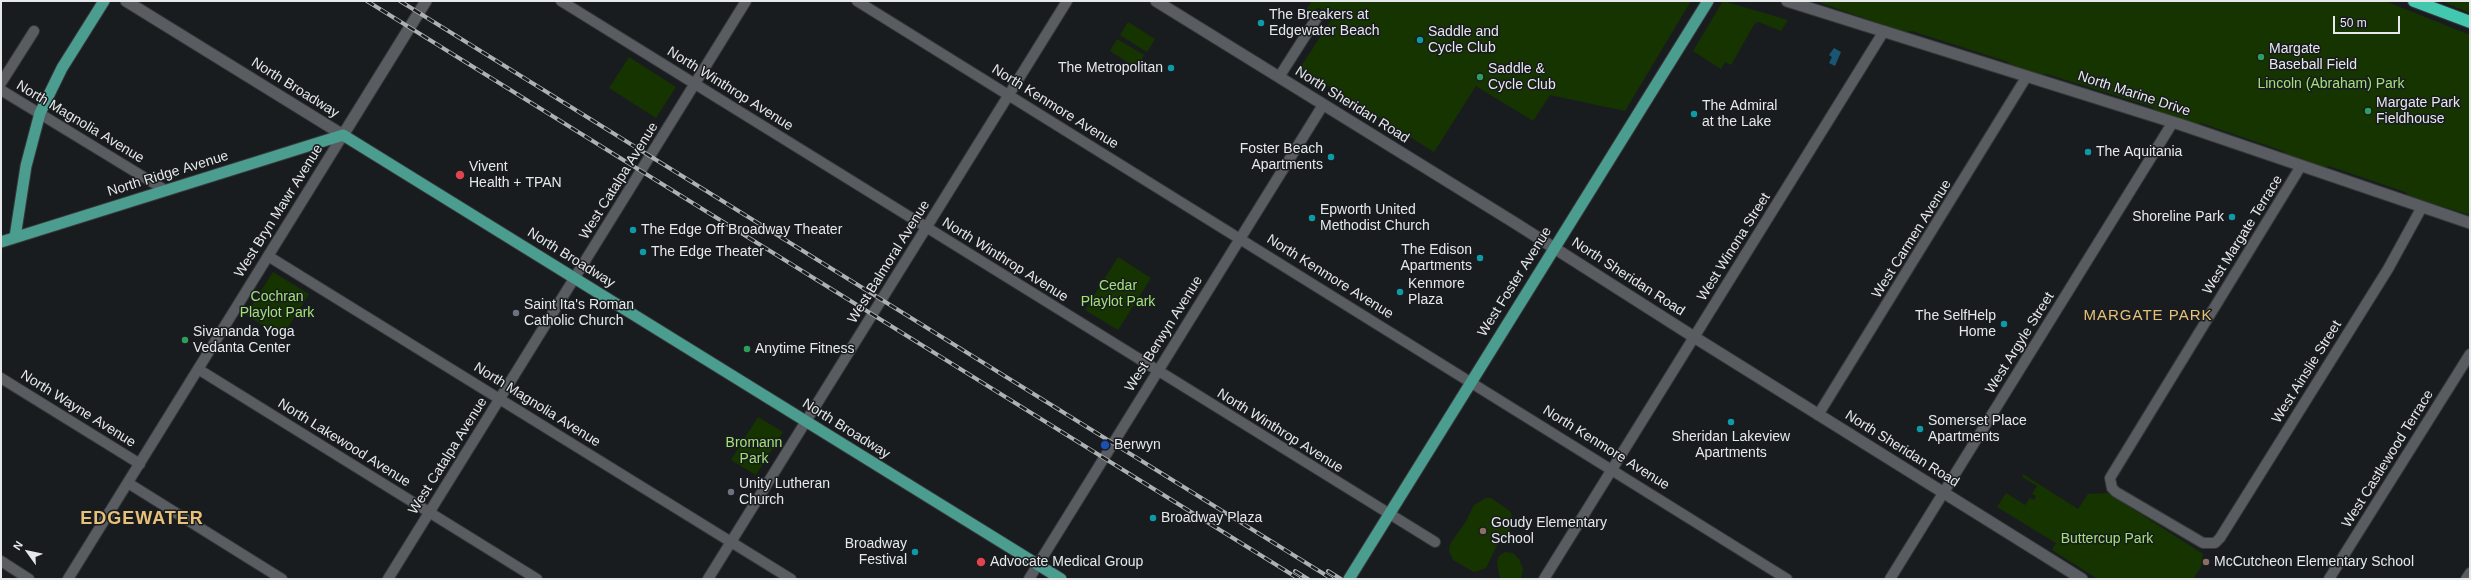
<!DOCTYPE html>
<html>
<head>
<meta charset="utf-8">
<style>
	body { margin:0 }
	#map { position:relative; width:2471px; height:580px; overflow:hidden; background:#191c1f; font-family:Arial,sans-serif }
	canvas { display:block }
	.frame { position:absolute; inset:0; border:2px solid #e6e8ea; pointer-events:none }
	.north { position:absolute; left:8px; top:532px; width:40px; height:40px; -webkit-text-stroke:3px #191c1f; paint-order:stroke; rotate:303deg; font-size:11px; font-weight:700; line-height:16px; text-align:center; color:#e6e8ea }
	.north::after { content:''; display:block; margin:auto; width:14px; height:18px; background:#e6e8ea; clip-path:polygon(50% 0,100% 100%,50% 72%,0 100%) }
	.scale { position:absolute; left:2333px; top:16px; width:67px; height:18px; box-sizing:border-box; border:2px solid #e6e8ea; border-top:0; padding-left:5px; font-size:12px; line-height:14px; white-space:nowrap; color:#e6e8ea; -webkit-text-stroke:3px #191c1f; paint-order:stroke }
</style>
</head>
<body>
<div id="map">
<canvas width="2471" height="580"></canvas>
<div class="frame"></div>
<div class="north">N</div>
<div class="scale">50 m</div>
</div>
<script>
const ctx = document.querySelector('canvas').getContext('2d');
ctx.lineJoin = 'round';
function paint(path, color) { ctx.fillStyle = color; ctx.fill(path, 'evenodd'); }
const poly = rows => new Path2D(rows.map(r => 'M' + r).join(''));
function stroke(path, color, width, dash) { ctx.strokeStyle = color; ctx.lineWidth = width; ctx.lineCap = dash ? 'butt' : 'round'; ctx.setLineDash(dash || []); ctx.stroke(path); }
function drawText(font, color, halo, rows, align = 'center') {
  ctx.font = font + ' Arial,sans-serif'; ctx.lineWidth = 3; ctx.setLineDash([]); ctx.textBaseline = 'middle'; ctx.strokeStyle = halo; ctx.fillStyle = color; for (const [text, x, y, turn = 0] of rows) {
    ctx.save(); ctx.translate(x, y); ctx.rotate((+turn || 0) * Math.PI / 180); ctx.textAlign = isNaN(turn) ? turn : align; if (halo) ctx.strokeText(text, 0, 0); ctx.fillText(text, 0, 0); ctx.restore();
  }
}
paint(poly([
	[1312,1,1691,1,1625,111,1550,95,1533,121,1476,86,1434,152,1300,68,1333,17,1319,8,1310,12,1306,10],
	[1723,1,1788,20,1781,31,1759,22,1755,23,1731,65,1725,62,1721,69,1693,51],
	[1815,1,2385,1,2470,35,2470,215,2410,197,2405,192,2329,166,2323,168,2289,156,2283,151,2201,123,2196,125,2157,112,2152,107,2047,74,2041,75,2011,66,2008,62,1912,31,1904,32],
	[2441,1,2470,1,2470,13],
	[1128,22,1155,39,1147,52,1120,35],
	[1117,39,1144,55,1137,68,1110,51],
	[629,57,676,87,656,118,609,88],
	[1118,257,1151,278,1118,330,1085,310],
	[273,272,309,294,282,337,246,315],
	[758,417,783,432,756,475,731,460],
	[2023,474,2078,509,2088,494,2108,493,2203,554,2201,567,2193,579,2098,579,2052,550,2056,543,1997,507,2006,493,2025,505,2030,498,2034,500,2036,496,2032,494,2037,486,2022,477],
	[1486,498,1491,498,1511,512,1512,522,1509,531,1497,545,1486,568,1474,572,1453,560,1449,551,1450,544,1465,523,1474,505],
	[1505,552,1513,553,1519,559,1523,569,1521,579,1501,579,1499,575,1497,562,1499,556]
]), '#163400');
paint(poly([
	[1834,48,1841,52,1835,66,1829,63,1832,57,1829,55]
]), '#1a5671');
const minor = poly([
	[561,1,1435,542],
	[857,1,1787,579],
	[1279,77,1318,16],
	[1,83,34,31],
	[1,90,165,190],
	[2301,166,2110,478,2112,488,2116,492,2203,543,2215,543,2220,538,2388,269,2422,207],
	[268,256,791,579],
	[198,369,537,579],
	[1,378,140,464],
	[1818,415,2027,76],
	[128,483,282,579],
	[1,561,29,579],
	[68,579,343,135],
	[388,579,746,1],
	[708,579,1067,1],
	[1029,579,1323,105],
	[1544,579,1884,31],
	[1890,579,2173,122],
	[2329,579,2470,354],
	[2466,579,2470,573]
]);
const tertiary = poly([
	[1787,1,2182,125,2470,223]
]);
const secondary = poly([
	[126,1,343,135,426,1],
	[1156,1,1515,223,1694,337,2082,579]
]);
const primary = poly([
	[15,237,26,166,40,113,62,68,104,1],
	[1,242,343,135,1061,579],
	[1349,579,1708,1]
]);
const motorway = poly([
	[2414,1,2470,22]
]);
stroke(minor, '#36383a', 12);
stroke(tertiary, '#36383a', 13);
stroke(secondary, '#36383a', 13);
stroke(primary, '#36383a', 13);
stroke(motorway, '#36383a', 14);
stroke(minor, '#595d61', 10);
stroke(tertiary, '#595d61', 11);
stroke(secondary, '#595d61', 11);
stroke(primary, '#4b9d90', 11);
stroke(motorway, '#41c8af', 12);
const rail = poly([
	[367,1,1299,579],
	[400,1,1332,579],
	[1295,571,1308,579],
	[1328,571,1341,579]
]);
stroke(rail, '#aeb1b3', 4);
stroke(rail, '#191c1f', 2.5, [8]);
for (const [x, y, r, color] of [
	[1261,23,4,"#0f9aa8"],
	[1420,40,4,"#0f9aa8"],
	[2261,57,4,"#2e9e5b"],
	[1171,68,4,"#0f9aa8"],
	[1480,77,4,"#2e9e5b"],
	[2368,111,4,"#2e9e5b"],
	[1694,114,4,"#0f9aa8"],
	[2088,152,4,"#0f9aa8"],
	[1331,157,4,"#0f9aa8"],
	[460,175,5,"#e0444e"],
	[2232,217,4,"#0f9aa8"],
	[1312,218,4,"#0f9aa8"],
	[633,230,4,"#0f9aa8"],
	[643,252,4,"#0f9aa8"],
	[1480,258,4,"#0f9aa8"],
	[1400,292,4,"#0f9aa8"],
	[516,313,4,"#6b7280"],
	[2004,324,4,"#0f9aa8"],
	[185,340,4,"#2e9e5b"],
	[747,349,4,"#2e9e5b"],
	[1731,422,4,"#0f9aa8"],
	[1920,429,4,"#0f9aa8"],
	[1105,445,5,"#1a4fb4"],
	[731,492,4,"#6b7280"],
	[1153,518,4,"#0f9aa8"],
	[1483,531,4,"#8d6e63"],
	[915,552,4,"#0f9aa8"],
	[981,562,5,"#e0444e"],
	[2206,562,4,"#8d6e63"]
]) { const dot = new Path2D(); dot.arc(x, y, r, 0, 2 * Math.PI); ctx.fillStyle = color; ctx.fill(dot); stroke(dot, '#191c1f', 1.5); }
drawText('14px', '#e6e8ea', '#191c1f', [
	["The Breakers at",1269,15],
	["Edgewater Beach",1269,31],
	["Saddle and",1428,32],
	["Cycle Club",1428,48],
	["Margate",2269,49],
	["Baseball Field",2269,65],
	["The Metropolitan",1163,68,"right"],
	["Saddle &",1488,69],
	["Cycle Club",1488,85],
	["Margate Park",2376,103],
	["Fieldhouse",2376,119],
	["The Admiral",1702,106],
	["at the Lake",1702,122],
	["Foster Beach",1323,149,"right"],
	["Apartments",1323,165,"right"],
	["The Aquitania",2096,152],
	["Vivent",469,167],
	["Health + TPAN",469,183],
	["Epworth United",1320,210],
	["Methodist Church",1320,226],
	["Shoreline Park",2224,217,"right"],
	["The Edge Off Broadway Theater",641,230],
	["The Edison",1472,250,"right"],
	["Apartments",1472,266,"right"],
	["The Edge Theater",651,252],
	["Kenmore",1408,284],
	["Plaza",1408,300],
	["Saint Ita's Roman",524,305],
	["Catholic Church",524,321],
	["The SelfHelp",1996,316,"right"],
	["Home",1996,332,"right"],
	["Sivananda Yoga",193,332],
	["Vedanta Center",193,348],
	["Anytime Fitness",755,349],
	["Somerset Place",1928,421],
	["Apartments",1928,437],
	["Sheridan Lakeview",1731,437,"center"],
	["Apartments",1731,453,"center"],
	["Berwyn",1114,445],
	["Unity Lutheran",739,484],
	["Church",739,500],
	["Broadway Plaza",1161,518],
	["Goudy Elementary",1491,523],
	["School",1491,539],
	["Broadway",907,544,"right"],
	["Festival",907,560,"right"],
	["Advocate Medical Group",990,562],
	["McCutcheon Elementary School",2214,562]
], 'left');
drawText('14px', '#a1e176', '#191c1f', [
	["Lincoln (Abraham) Park",2331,84],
	["Cedar",1118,286],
	["Playlot Park",1118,302],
	["Cochran",277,297],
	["Playlot Park",277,313],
	["Bromann",754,443],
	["Park",754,459],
	["Buttercup Park",2107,539]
]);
drawText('14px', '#e6e8ea', '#191c1f', [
	["North Broadway",295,88,32],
	["North Winthrop Avenue",730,89,32],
	["North Marine Drive",2134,94,18],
	["North Sheridan Road",1352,105,32],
	["North Kenmore Avenue",1055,107,32],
	["North Magnolia Avenue",80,122,31],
	["North Ridge Avenue",168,174,-17],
	["West Catalpa Avenue",619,181,-58],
	["West Bryn Mawr Avenue",279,211,-58],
	["West Margate Terrace",2243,235,-58],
	["West Carmen Avenue",1912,239,-58],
	["West Winona Street",1734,247,-58],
	["North Broadway",571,258,32],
	["North Winthrop Avenue",1005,260,32],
	["West Balmoral Avenue",889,262,-58],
	["North Kenmore Avenue",1330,277,32],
	["North Sheridan Road",1628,277,33],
	["West Foster Avenue",1515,282,-58],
	["West Berwyn Avenue",1164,334,-58],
	["West Argyle Street",2020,343,-58],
	["West Ainslie Street",2307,372,-58],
	["North Magnolia Avenue",537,405,32],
	["North Wayne Avenue",78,409,32],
	["North Broadway",846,429,32],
	["North Winthrop Avenue",1280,431,32],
	["North Lakewood Avenue",344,443,32],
	["North Kenmore Avenue",1606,448,32],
	["North Sheridan Road",1902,449,32],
	["West Catalpa Avenue",448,456,-58],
	["West Castlewood Terrace",2388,459,-58]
]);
ctx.letterSpacing = '1px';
drawText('15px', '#e7c079', '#191c1f', [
	["MARGATE PARK",2148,316]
]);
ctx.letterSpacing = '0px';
ctx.letterSpacing = '1px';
drawText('bold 18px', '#e7c079', '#191c1f', [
	["EDGEWATER",142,519]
]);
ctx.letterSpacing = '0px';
</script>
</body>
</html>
